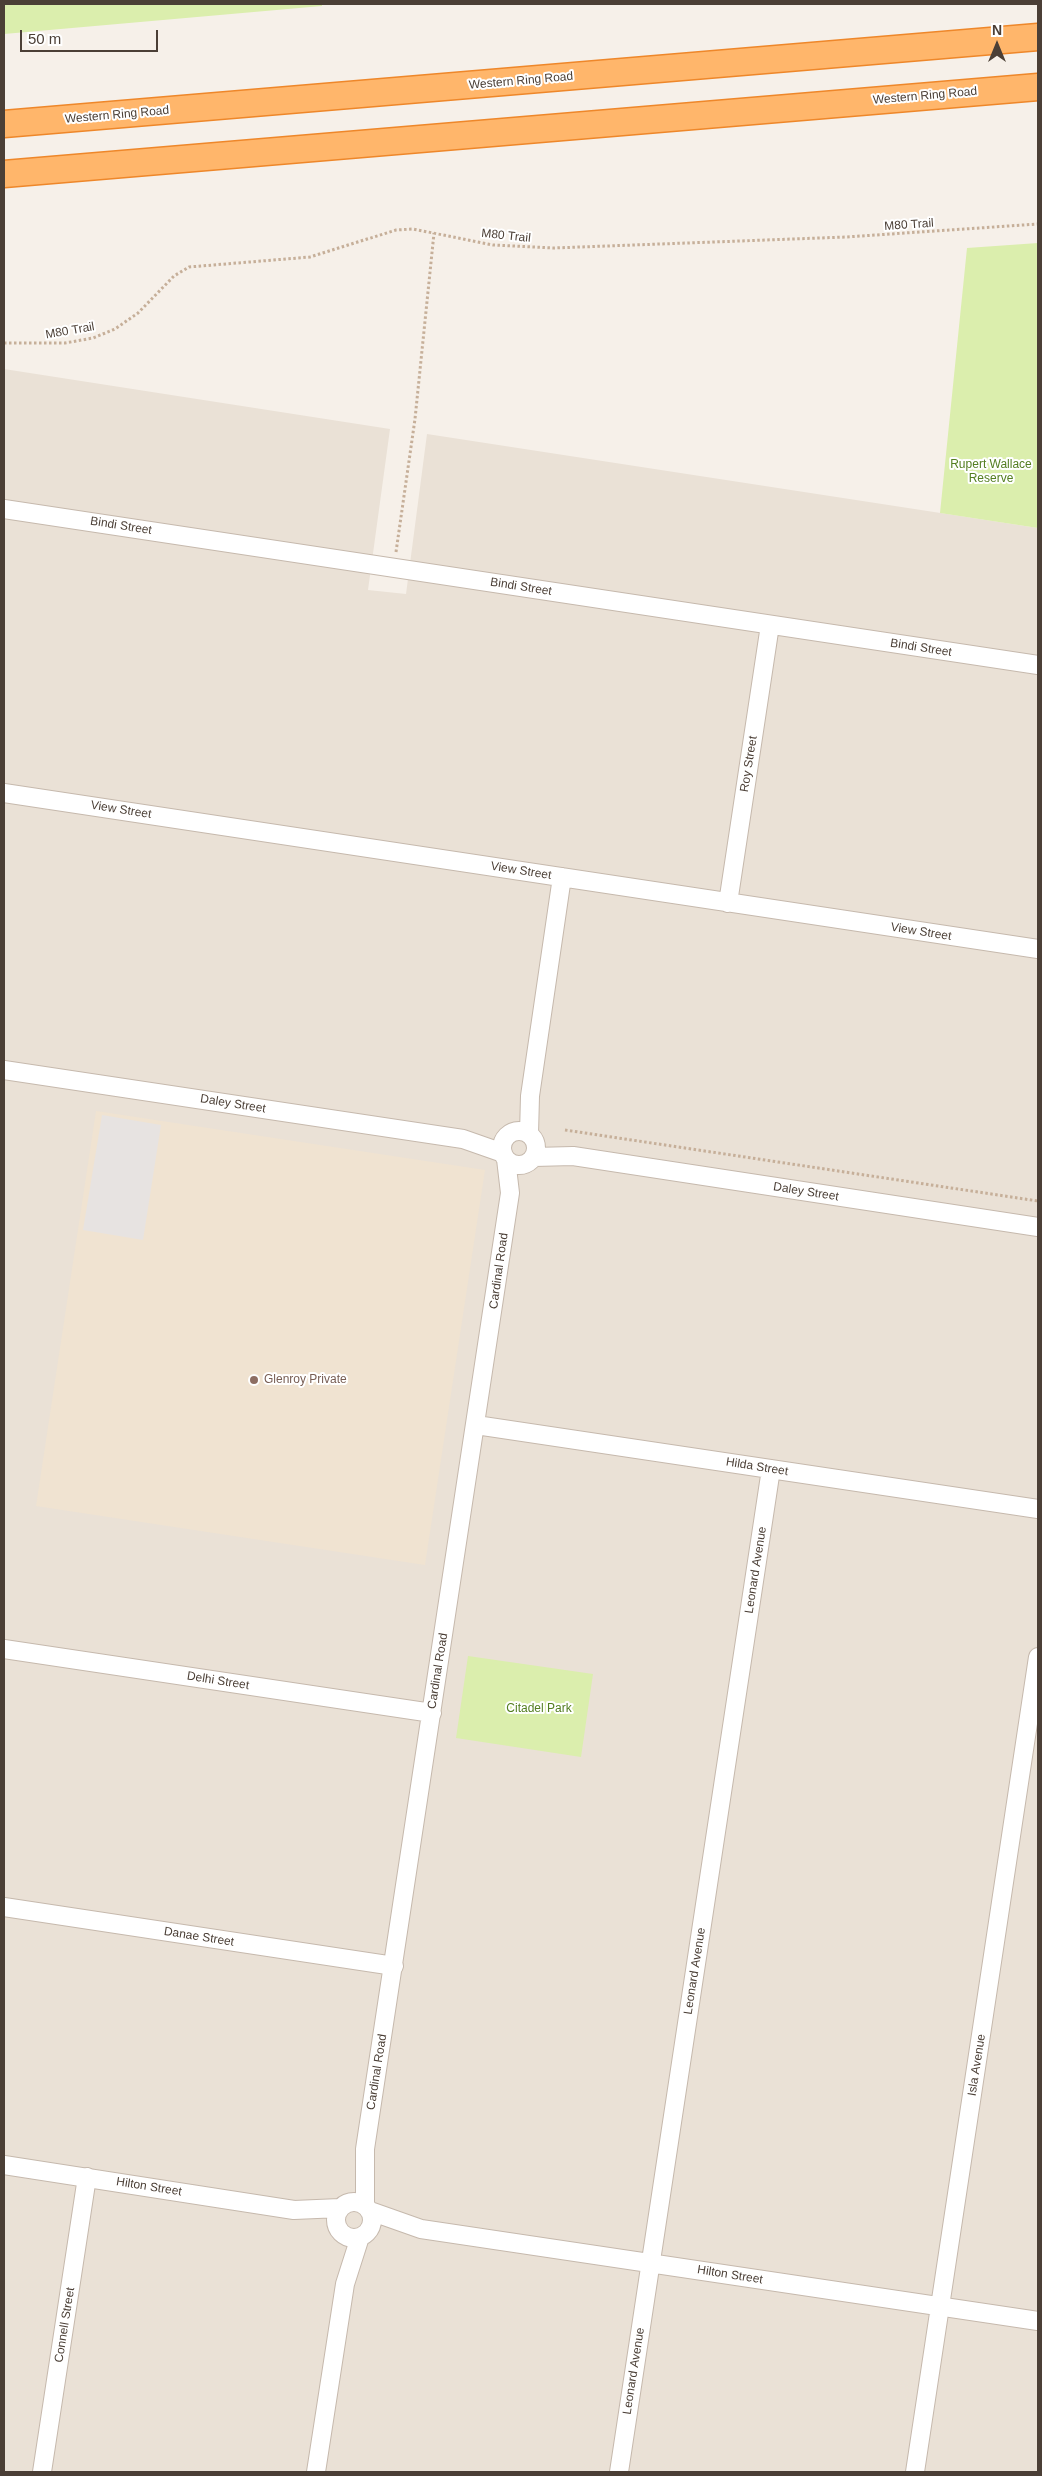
<!DOCTYPE html>
<html>
<head>
<meta charset="utf-8">
<style>
	body { margin:0 }
	#map { position:relative; width:1042px; height:2476px; overflow:hidden; background:#f6f0e9; font-family:Helvetica,sans-serif }
	canvas { display:block }
	.frame { position:absolute; inset:0; border:5px solid #4b3f36; pointer-events:none }
	.north { position:absolute; left:972px; top:20px; width:50px; height:50px; -webkit-text-stroke:4px #fff; paint-order:stroke; rotate:0deg; font-size:14px; font-weight:700; line-height:20px; text-align:center; color:#4b3f36 }
	.north::after { content:''; display:block; margin:auto; width:18px; height:22px; background:#4b3f36; clip-path:polygon(50% 0,100% 100%,50% 72%,0 100%) }
	.scale { position:absolute; left:20px; top:30px; width:138px; height:22px; box-sizing:border-box; border:2px solid #4b3f36; border-top:0; padding-left:6px; font-size:15px; line-height:18px; white-space:nowrap; color:#4b3f36; -webkit-text-stroke:4px #fff; paint-order:stroke }
</style>
</head>
<body>
<div id="map">
<canvas width="1042" height="2476"></canvas>
<div class="frame"></div>
<div class="north">N</div>
<div class="scale">50 m</div>
</div>
<script>
const ctx = document.querySelector('canvas').getContext('2d');
ctx.lineJoin = 'round';
function paint(path, color) { ctx.fillStyle = color; ctx.fill(path, 'evenodd'); }
const poly = rows => new Path2D(rows.map(r => 'M' + r).join(''));
function stroke(path, color, width, dash) { ctx.strokeStyle = color; ctx.lineWidth = width; ctx.lineCap = dash ? 'butt' : 'round'; ctx.setLineDash(dash || []); ctx.stroke(path); }
function drawText(font, color, halo, rows, align = 'center') {
  ctx.font = font + ' Helvetica,sans-serif'; ctx.lineWidth = 4; ctx.setLineDash([]); ctx.textBaseline = 'middle'; ctx.strokeStyle = halo; ctx.fillStyle = color; for (const [text, x, y, turn = 0] of rows) {
    ctx.save(); ctx.translate(x, y); ctx.rotate((+turn || 0) * Math.PI / 180); ctx.textAlign = isNaN(turn) ? turn : align; if (halo) ctx.strokeText(text, 0, 0); ctx.fillText(text, 0, 0); ctx.restore();
  }
}
paint(poly([
	[4,369,390,429,368,590,406,594,427,434,1038,528,1038,2472,4,2472]
]), '#eae1d6');
paint(poly([
	[96,1111,485,1170,425,1565,36,1506]
]), '#f0e3d1');
paint(poly([
	[4,4,322,4,322,6,4,34],
	[1038,243,1038,528,940,513,967,248],
	[468,1656,593,1674,581,1757,456,1738]
]), '#dbeead');
paint(poly([
	[102,1115,161,1125,143,1240,83,1230]
]), '#e7e3e1');
const minor = poly([
	[4,509,1038,665],
	[4,793,1038,949],
	[728,903,770,625],
	[4,1070,463,1139,503,1153],
	'502 1148a17 17 0 1 1 34 0a17 17 0 1 1-34 0Z',
	[529,1134,530,1096,562,877],
	[534,1157,573,1156,1038,1227],
	[476,1425,1038,1509],
	[4,1649,432,1713],
	[4,1907,394,1966],
	[4,2165,294,2210,340,2208],
	'336 2220a18 18 0 1 1 36 0a18 18 0 1 1-36 0Z',
	[365,2205,365,2149,510,1193,506,1159],
	[370,2211,421,2229,1038,2321],
	[42,2472,87,2177],
	[316,2472,345,2284,360,2237],
	[619,2472,771,1469],
	[915,2472,1038,1657]
]);
const highway = poly([
	[4,124,1038,37],
	[4,174,1038,87]
]);
stroke(minor, '#c6b9ad', 20);
stroke(highway, '#ee872a', 29);
stroke(poly([
	[4,343,65,343,93,338,115,329,138,313,174,276,189,267,310,257,396,230,413,229,493,245,554,248,846,237,1038,224],
	[396,552,415,419,434,233],
	[565,1130,1038,1201]
]), '#c6af99', 3, [2.5, 2.5]);
stroke(minor, '#fff', 18);
stroke(highway, '#ffb66b', 26);
for (const [x, y, r, color] of [
	[254,1380,5,"#8d6e63"]
]) { const dot = new Path2D(); dot.arc(x, y, r, 0, 2 * Math.PI); ctx.fillStyle = color; ctx.fill(dot); stroke(dot, '#fff', 2); }
drawText('12px', '#4b3f36', '#fff', [
	["Western Ring Road",521,81,-5],
	["Western Ring Road",925,96,-5],
	["Western Ring Road",117,115,-5],
	["M80 Trail",909,225,-4],
	["M80 Trail",506,236,6],
	["M80 Trail",70,331,-10],
	["Bindi Street",121,526,9],
	["Bindi Street",521,587,9],
	["Bindi Street",921,648,9],
	["Roy Street",749,764,-81],
	["View Street",121,810,9],
	["View Street",521,871,9],
	["View Street",921,932,9],
	["Daley Street",233,1104,9],
	["Daley Street",806,1192,9],
	["Cardinal Road",499,1271,-82],
	["Hilda Street",757,1467,9],
	["Leonard Avenue",756,1570,-81],
	["Cardinal Road",438,1671,-81],
	["Delhi Street",218,1681,9],
	["Danae Street",199,1937,9],
	["Leonard Avenue",695,1971,-81],
	["Isla Avenue",977,2065,-81],
	["Cardinal Road",377,2072,-81],
	["Hilton Street",149,2187,9],
	["Hilton Street",730,2275,9],
	["Connell Street",65,2325,-81],
	["Leonard Avenue",634,2371,-81]
]);
drawText('12px', '#537e21', '#fff', [
	["Rupert Wallace",991,465],
	["Reserve",991,479],
	["Citadel Park",539,1709]
]);
drawText('12px', '#785e54', '#fff', [
	["Glenroy Private",264,1380]
], 'left');
</script>
</body>
</html>
